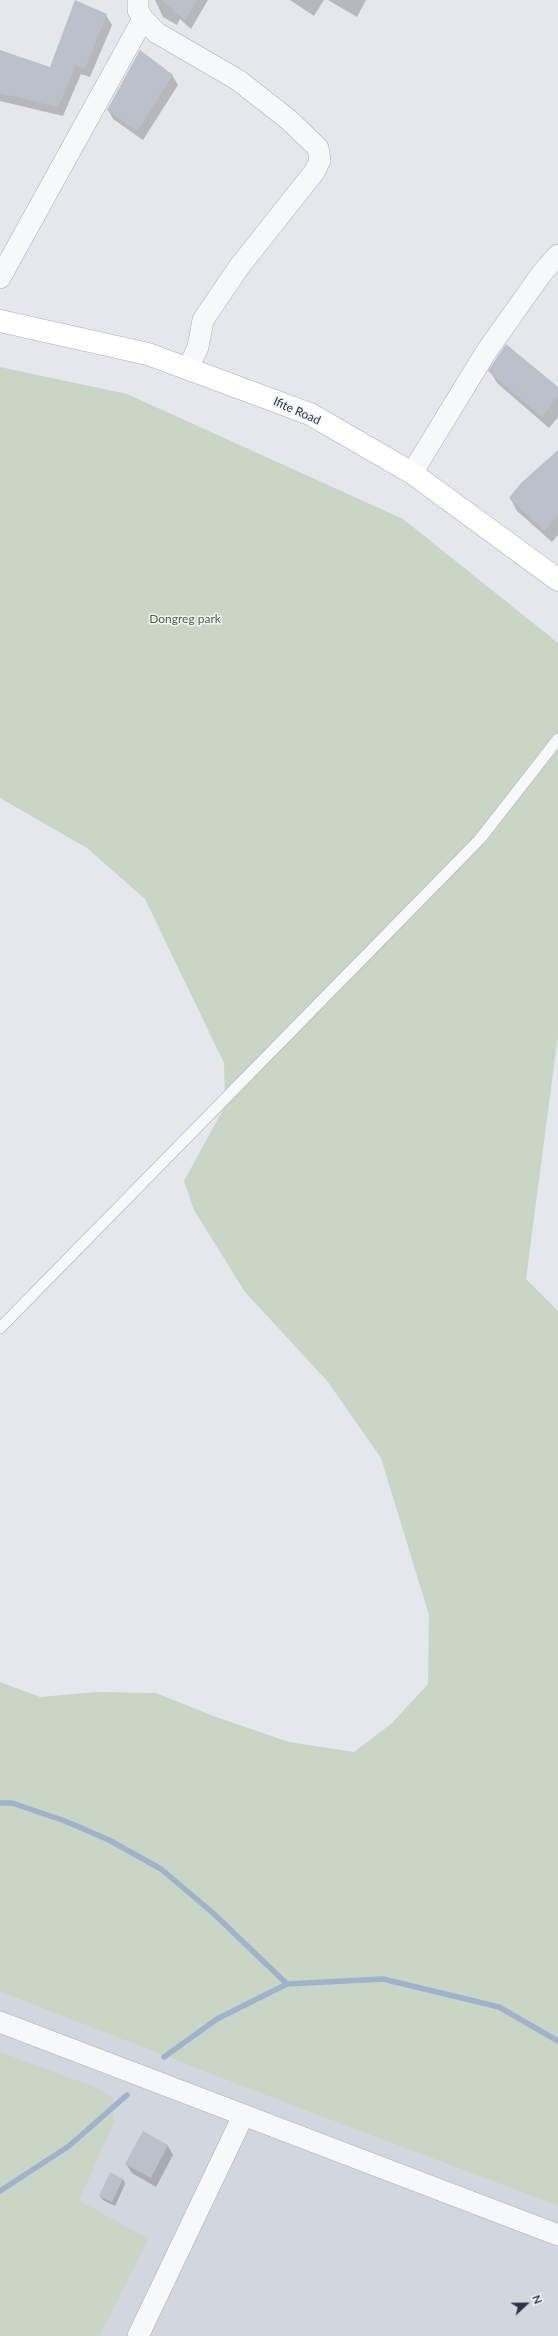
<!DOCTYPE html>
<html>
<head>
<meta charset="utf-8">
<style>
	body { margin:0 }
	#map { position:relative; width:558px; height:2336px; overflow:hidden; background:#e4e7ec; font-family:Lato,sans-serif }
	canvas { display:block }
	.north { position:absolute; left:506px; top:2284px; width:40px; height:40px; -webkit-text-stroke:3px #f4f6f9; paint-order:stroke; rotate:68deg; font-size:11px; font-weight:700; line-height:16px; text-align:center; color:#2b3445 }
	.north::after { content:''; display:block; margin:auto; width:14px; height:18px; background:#2b3445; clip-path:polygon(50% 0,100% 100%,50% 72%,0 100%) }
</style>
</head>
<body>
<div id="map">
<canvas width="558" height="2336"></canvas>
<div class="north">N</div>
</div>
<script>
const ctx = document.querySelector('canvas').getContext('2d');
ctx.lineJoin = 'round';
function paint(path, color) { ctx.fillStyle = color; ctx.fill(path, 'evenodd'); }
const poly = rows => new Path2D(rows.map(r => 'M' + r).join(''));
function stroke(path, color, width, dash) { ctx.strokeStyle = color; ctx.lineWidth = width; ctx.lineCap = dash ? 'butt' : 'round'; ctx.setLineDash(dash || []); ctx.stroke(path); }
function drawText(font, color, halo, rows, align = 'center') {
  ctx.font = font + ' Lato,sans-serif'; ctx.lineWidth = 3; ctx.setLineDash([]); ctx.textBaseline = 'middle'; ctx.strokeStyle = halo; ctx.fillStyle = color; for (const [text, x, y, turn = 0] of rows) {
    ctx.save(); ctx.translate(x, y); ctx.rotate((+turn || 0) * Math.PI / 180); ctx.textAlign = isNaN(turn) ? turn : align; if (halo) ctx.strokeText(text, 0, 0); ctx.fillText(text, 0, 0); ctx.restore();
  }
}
paint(poly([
	[0,1992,293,2106,558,2206,558,2336,0,2336]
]), '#d2d6de');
paint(poly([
	[0,367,127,394,403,519,558,643,558,1035,526,1279,558,1311,558,2206,293,2106,0,1992,0,1682,40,1697,97,1692,156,1693,216,1717,289,1742,354,1752,391,1724,428,1684,429,1615,381,1458,328,1382,245,1292,194,1210,184,1181,225,1106,224,1063,145,899,87,848,0,798],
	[0,2052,100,2089,113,2098,114,2122,79,2200,148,2239,99,2336,0,2336]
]), '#c9d6c5');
paint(poly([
	[155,0,208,0,191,29,180,19,177,25,163,17],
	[290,0,324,0,314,16],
	[328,0,366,0,357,17],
	[106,15,112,25,90,77,81,74,63,116,0,101,0,52,51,68],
	[172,75,178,85,143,140,113,119,108,110],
	[490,371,558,388,558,417,549,428,497,383],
	[558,451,558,535,552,542,517,511,510,498],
	[168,2146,173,2155,156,2187,132,2173,126,2164],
	[123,2179,125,2184,115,2206,103,2200,100,2196]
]), '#0003');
stroke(poly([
	[0,1803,12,1803,65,1821,109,1840,161,1869,213,1913,287,1984],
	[164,2057,217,2019,287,1984,383,1979,499,2007,558,2041],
	[0,2191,69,2146,127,2095]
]), '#9fb4cc', 5.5);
paint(poly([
	[75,0,107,14,85,69,76,65,58,107,0,93,0,50,50,67],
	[162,0,197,0,185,20],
	[140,50,173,75,137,131,107,110],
	[506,344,558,387,558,396,542,417,488,371],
	[558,450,558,514,545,531,509,498,521,483],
	[143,2131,168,2145,151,2178,125,2164],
	[110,2172,123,2179,112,2202,99,2196]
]), '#bbc0ca');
const lane = poly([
	[0,1328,480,839,558,739]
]);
const street = poly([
	[138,0,138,10,143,19,157,33,238,80,289,120,318,148,320,160,315,171,239,267,203,320,198,347,188,369],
	[0,278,143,19],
	[412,473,486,352,542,273,558,255],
	[0,2022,558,2235],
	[138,2336,243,2116]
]);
const secondary = poly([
	[0,321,148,354,310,414,412,473,558,580]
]);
stroke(lane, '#a9aeb7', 12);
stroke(street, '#a9aeb7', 22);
stroke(secondary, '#a9aeb7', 23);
stroke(lane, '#f7f8fa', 11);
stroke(street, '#f7f8fa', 21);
stroke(secondary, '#fff', 22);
drawText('12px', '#2b3445', '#f4f6f9', [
	["Ifite Road",297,411,24]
]);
drawText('12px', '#3f6138', '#f4f6f9', [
	["Dongreg park",185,619]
]);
</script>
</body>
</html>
